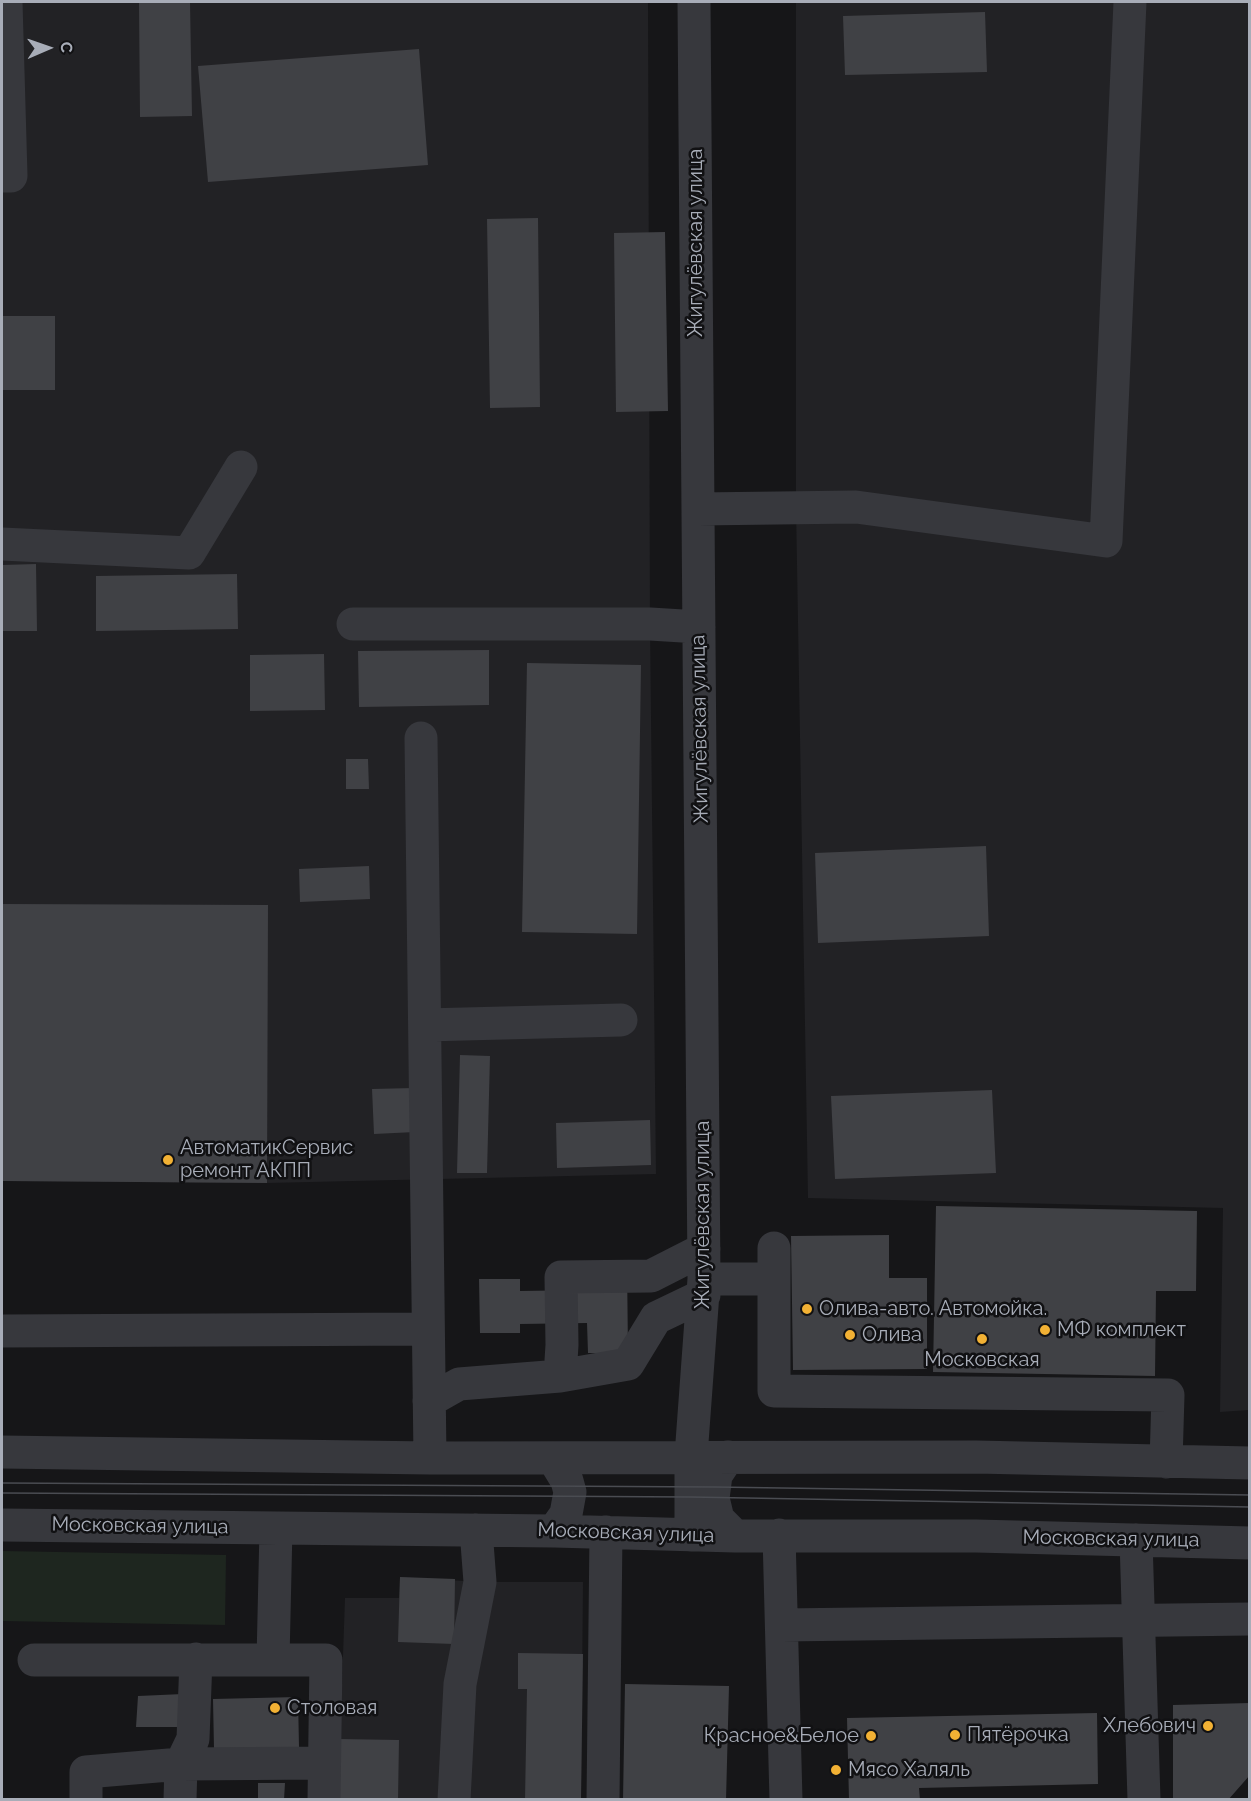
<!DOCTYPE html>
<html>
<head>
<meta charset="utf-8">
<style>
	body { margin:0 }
	#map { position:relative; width:1251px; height:1801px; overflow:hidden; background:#161618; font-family:Raleway,sans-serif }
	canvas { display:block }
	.frame { position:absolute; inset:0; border:3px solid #a8adb8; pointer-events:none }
	.north { position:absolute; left:18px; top:18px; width:60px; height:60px; -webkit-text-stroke:4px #111113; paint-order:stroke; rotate:88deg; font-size:16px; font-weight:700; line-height:24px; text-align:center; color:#a8adb8 }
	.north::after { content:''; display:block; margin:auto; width:21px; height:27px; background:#a8adb8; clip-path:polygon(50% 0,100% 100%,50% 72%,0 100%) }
</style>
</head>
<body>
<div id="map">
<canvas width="1251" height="1801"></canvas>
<div class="frame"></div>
<div class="north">С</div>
</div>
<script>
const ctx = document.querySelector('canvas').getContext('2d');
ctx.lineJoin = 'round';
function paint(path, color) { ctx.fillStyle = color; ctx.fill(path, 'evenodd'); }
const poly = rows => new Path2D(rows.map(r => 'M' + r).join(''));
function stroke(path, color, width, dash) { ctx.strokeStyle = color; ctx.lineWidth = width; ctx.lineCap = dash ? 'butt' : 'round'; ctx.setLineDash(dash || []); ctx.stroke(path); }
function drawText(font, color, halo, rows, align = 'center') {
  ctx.font = font + ' Raleway,sans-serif'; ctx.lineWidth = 5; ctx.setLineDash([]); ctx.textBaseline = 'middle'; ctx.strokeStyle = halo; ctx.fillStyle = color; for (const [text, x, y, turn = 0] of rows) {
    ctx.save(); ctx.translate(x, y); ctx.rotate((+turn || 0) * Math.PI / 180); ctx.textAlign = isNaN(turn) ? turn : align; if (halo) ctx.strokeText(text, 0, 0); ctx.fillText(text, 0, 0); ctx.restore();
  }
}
paint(poly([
	[2,2,648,2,650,624,656,1174,267,1183,2,1181],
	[796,2,1249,2,1249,1410,1220,1412,1223,1208,808,1198,796,507],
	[400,1577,480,1582,583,1582,581,1799,338,1800,345,1598,399,1598]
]), '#222225');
paint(poly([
	[2,1551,226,1555,225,1625,2,1621]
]), '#1e261f');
paint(poly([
	[139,2,190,2,192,116,140,117],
	[985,12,987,72,845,75,843,16],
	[419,49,428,165,208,182,198,66],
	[538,218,540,407,490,408,487,219],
	[665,232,668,411,616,412,614,233],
	[2,316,55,316,55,390,2,390],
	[36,564,37,631,2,631,2,565],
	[237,574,238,629,96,631,96,576],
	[489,650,489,705,359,707,358,651],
	[324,654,325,710,250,711,250,655],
	[527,663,641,665,637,934,522,932],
	[346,759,368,759,369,789,346,789],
	[986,846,989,936,818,943,815,853],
	[369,866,370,899,300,902,299,869],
	[2,904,268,905,267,1183,2,1181],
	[460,1055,490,1056,487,1173,457,1173],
	[414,1088,415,1132,374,1134,372,1089],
	[992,1090,996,1173,835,1179,831,1096],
	[650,1120,651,1165,557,1168,556,1123],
	[936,1206,1197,1211,1196,1291,1156,1291,1155,1376,933,1372],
	[889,1235,889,1278,927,1278,927,1369,793,1370,791,1236],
	[627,1262,628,1353,588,1353,587,1323,520,1324,520,1333,480,1333,479,1279,520,1279,520,1291,587,1290],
	[400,1577,455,1579,454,1644,398,1642],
	[518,1653,583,1654,581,1800,525,1800,527,1689,518,1689],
	[625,1684,729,1686,726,1800,623,1800],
	[183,1694,184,1727,136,1727,138,1696],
	[298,1697,299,1747,214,1749,213,1699],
	[1250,1703,1250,1775,1228,1800,1173,1800,1173,1705],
	[1097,1713,1098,1784,919,1788,920,1800,849,1800,847,1718],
	[338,1739,399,1740,398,1800,338,1800],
	[258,1783,285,1783,284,1800,258,1800]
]), '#404145');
stroke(poly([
	[2,176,11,176,6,2],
	[698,509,856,507,1106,541,1130,2],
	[2,544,189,553,241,467],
	[353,624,650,624,699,627],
	[421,738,430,1458],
	[425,1025,621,1020],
	[774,1248,774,1391,1168,1395,1166,1462],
	[704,1279,774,1279],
	[2,1331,428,1329],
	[560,1376,562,1345,561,1277,651,1276,704,1249],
	[429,1401,459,1384,560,1376,628,1364,656,1318,704,1295],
	[2,1452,430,1458,976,1457,1250,1463],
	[728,1457,716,1475,713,1498,718,1519,735,1536],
	[553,1458,567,1481,570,1492,566,1514,554,1531],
	[2,1525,554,1531,735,1536,976,1536,1250,1543],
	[691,1535,691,1456,704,1279,694,2],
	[779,1535,786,1800],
	[1136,1540,1144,1800],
	[782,1625,1250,1619],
	[34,1660,326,1660,324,1800],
	[273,1660,276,1528],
	[86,1800,86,1772,181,1764,324,1763],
	[180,1800,181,1764,193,1739,196,1659],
	[454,1800,460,1684,480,1582,476,1530],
	[603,1800,606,1532]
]), '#37383d', 33);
stroke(poly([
	[2,1483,715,1487,1250,1495],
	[2,1493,691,1497,1250,1507]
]), '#4a4c52', 1.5);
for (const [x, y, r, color] of [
	[168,1160,6,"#f2b134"],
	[807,1309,6,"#f2b134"],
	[1045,1330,6,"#f2b134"],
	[850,1335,6,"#f2b134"],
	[982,1339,6,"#f2b134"],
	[275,1708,6,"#f2b134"],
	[1208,1726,6,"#f2b134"],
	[955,1735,6,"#f2b134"],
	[871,1736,6,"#f2b134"],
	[836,1770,6,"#f2b134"]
]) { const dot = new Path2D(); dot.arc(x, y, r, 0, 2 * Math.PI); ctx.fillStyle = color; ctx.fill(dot); stroke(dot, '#111113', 2); }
drawText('20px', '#a8adb8', '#111113', [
	["Жигулёвская улица",696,243,-90],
	["Жигулёвская улица",700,729,-91],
	["Жигулёвская улица",703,1215,-90],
	["Московская улица",140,1526,1],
	["Московская улица",626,1533,2],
	["Московская улица",1111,1539,1]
]);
drawText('20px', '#a8adb8', '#111113', [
	["АвтоматикСервис",180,1148],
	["ремонт АКПП",180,1171],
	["Олива-авто. Автомойка.",819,1309],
	["МФ комплект",1057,1330],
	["Олива",862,1335],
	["Московская",982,1360,"center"],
	["Столовая",287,1708],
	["Хлебович",1196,1726,"right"],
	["Пятёрочка",967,1735],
	["Красное&Белое",859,1736,"right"],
	["Мясо Халяль",848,1770]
], 'left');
</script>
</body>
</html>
